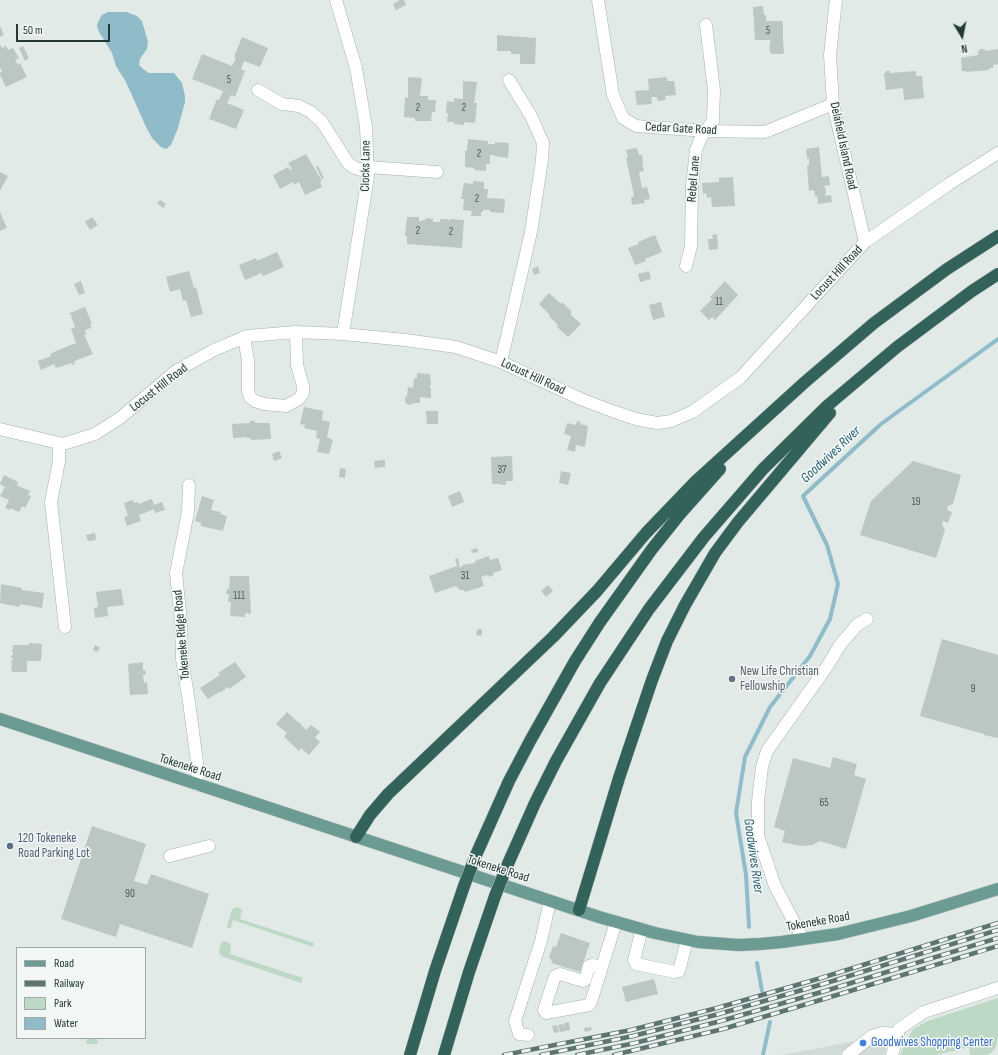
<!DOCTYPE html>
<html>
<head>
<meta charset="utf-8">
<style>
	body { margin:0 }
	#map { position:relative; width:998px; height:1055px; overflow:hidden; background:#e2eae7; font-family:"Sofia Sans Condensed",sans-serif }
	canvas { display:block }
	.legend { position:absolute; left:16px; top:947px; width:130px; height:92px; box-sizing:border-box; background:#f2f7f5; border:1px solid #a0aba8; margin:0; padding:5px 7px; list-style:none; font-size:12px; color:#243935 }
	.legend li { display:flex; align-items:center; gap:8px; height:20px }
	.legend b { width:20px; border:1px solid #a0aba8 }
	.north { position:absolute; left:942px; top:16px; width:40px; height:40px; -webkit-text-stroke:3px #f2f7f5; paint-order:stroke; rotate:170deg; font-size:11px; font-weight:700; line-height:16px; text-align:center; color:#243935 }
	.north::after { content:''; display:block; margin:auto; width:14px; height:18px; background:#243935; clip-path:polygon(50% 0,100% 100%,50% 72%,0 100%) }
	.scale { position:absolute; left:16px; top:24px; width:94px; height:18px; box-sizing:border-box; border:2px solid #243935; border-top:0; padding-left:5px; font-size:12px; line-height:14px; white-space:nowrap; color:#243935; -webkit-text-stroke:3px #f2f7f5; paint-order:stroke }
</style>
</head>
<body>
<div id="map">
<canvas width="998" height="1055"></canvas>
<ul class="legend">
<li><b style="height:5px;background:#6b9b92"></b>Road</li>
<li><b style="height:5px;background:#5e7470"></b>Railway</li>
<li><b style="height:11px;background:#bdd9c6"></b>Park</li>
<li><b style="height:11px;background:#90bcc9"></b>Water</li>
</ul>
<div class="north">N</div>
<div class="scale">50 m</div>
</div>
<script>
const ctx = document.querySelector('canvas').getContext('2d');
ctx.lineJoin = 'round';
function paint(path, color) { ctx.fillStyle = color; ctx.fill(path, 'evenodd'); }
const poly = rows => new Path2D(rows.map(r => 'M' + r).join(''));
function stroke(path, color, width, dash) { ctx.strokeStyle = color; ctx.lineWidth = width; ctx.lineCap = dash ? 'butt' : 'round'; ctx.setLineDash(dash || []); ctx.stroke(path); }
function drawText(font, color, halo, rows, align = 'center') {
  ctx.font = font + ' "Sofia Sans Condensed",sans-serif'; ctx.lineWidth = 3; ctx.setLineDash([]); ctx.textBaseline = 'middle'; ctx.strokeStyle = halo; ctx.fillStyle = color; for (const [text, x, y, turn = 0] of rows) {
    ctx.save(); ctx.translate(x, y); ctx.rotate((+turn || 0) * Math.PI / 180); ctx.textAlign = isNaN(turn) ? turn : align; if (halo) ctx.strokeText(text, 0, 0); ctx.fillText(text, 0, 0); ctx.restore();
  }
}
paint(poly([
	[877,1037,886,1049,884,1055,782,1055]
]), '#d0dad6');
paint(poly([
	[238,907,242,910,240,919,314,943,313,947,233,920,231,928,227,928,227,926,232,909,234,908],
	[225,941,231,944,230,954,303,978,301,983,221,956,219,953,220,946,221,943],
	[998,998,998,1036,996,1047,991,1053,987,1055,970,1055,969,1047,937,1055,900,1055,912,1030,927,1021],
	[87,1038,97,1038,98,1044,86,1044]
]), '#bdd9c6');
paint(poly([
	[108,12,126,12,137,16,142,21,148,42,147,49,140,59,139,65,143,69,149,73,174,73,182,83,185,96,185,102,178,128,171,145,166,149,161,147,152,138,146,127,126,82,116,66,112,53,99,32,97,26,99,20,102,15]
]), '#90bcc9');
stroke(poly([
	[749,927,746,875,736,813,745,757,770,707,810,656,830,619,838,584,827,545,803,496,881,424,998,339],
	[757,963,762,991],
	[763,1055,770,1022]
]), '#90bcc9', 4);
paint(poly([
	[400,0,404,0,406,5,396,10,393,4],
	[763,6,764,15,766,15,766,21,782,21,783,25,783,39,784,54,771,54,769,47,770,46,770,40,755,40,753,7],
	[0,26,4,35,0,37],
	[497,35,536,38,535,64,520,64,520,54,511,54,511,51,497,51],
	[242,37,268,48,260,67,244,61,241,69,245,71,235,97,231,95,227,103,244,110,236,129,209,119,217,99,219,100,223,91,192,79,202,54,232,66,236,58,234,57],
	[0,44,2,48,6,46,8,50,13,48,19,58,15,60,18,65,20,63,27,77,6,87,0,75,0,73,2,72,0,67],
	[23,46,29,58,25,61,19,48],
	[980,49,984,49,986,51,998,49,998,64,993,65,993,68,989,68,989,70,966,72,966,71,962,71,961,58,978,55,978,52],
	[886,71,890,71,890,73,916,71,916,76,922,76,924,98,904,100,903,88,886,90,884,73,886,73],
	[408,77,422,78,420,96,428,96,428,100,436,100,435,112,432,112,431,121,415,121,415,118,404,117,405,97,408,98],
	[667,77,667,81,674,81,676,95,665,96,666,100,658,101,657,97,651,97,652,104,637,105,635,91,649,90,648,79],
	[463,81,477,82,474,103,477,103,475,123,464,122,464,125,454,124,454,122,447,122,448,113,446,113,447,101,454,102,454,98,463,99],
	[468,139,488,141,488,144,495,144,495,142,509,143,508,158,494,156,494,155,490,155,490,164,486,164,486,171,474,170,474,168,465,167,465,151,467,151],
	[819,147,822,177,829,176,830,185,824,186,826,190,825,196,831,195,832,202,818,204,817,196,815,196,814,190,809,191,807,166,809,165,809,158,807,159,806,149],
	[637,148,639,155,642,155,643,163,642,163,644,171,639,172,642,188,647,187,650,199,644,200,645,203,632,205,631,198,634,196,626,158,628,157,626,150],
	[306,154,322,181,320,182,322,187,305,195,299,182,294,185,293,182,280,189,273,175,288,167,290,170,292,169,288,163],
	[318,166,324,178,322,179,316,167],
	[0,172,8,176,0,191],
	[733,177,735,206,712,207,711,197,707,198,706,193,703,194,702,183,719,182,719,178],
	[473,181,484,182,484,189,488,189,487,198,505,199,504,213,490,212,490,210,483,210,483,212,481,212,481,216,471,216,472,211,463,210,464,199,461,199,464,183,473,184],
	[160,200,166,204,163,208,157,203],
	[0,212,7,228,0,231],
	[92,217,98,225,90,230,85,222],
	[407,217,419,217,419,221,422,221,422,220,425,220,426,218,433,219,433,222,440,222,440,219,448,219,447,221,449,221,449,219,464,220,462,248,407,244,407,236,405,236],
	[717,234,718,249,709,250,708,239,713,239,712,235],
	[655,235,662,252,645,259,646,261,635,265,628,248,639,244,638,242],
	[277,252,284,267,263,276,261,273,245,280,239,265,256,258,257,261],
	[538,266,540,273,534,275,532,269],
	[189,271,194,288,196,287,203,314,191,317,186,300,183,301,180,289,170,292,166,277],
	[649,271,651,279,640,282,638,274],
	[81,281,85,293,79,295,74,284],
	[725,281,738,295,715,320,712,317,709,320,700,311,712,299,710,297],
	[549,293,561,304,562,302,572,312,570,314,581,324,568,337,557,327,558,325,549,316,550,315,539,304],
	[661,302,665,317,653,320,649,305],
	[85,307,92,324,90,325,91,328,85,330,86,335,84,335,93,354,77,360,74,362,75,364,72,365,72,363,56,368,54,364,41,370,38,361,51,356,50,354,56,351,76,343,71,329,75,327,70,313],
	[417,373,430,374,431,385,430,385,430,388,431,389,431,398,420,397,420,403,413,403,411,405,407,404,405,402,405,398,407,396,408,387,413,388,414,378,417,378],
	[304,407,323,411,322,420,330,422,327,437,333,440,329,454,317,452,320,439,316,438,317,431,304,428,305,425,300,424],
	[426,411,438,411,438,424,427,424],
	[250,421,255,421,255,423,269,423,270,425,271,439,251,440,251,438,246,438,246,437,233,438,232,424,250,423],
	[577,421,581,422,580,424,588,426,585,447,576,445,575,452,567,450,571,436,564,434,567,423,576,425],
	[279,451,282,458,274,461,272,454],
	[512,456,513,481,506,481,506,485,501,485,501,484,492,484,491,457],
	[385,460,385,467,375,468,374,461],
	[913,461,961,475,953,504,948,506,947,510,952,512,948,523,943,521,942,525,945,530,936,558,860,535,871,501],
	[340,468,346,469,345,478,339,477],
	[561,471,571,473,568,485,559,483],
	[4,475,18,482,17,485,18,486,30,491,28,495,31,496,25,508,22,506,19,512,12,509,11,508,10,510,5,508,9,500,0,496,5,487,0,484],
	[460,491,464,502,452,507,448,496],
	[202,496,214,500,211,510,221,512,220,514,227,516,223,531,201,526,201,523,195,521],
	[152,499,154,505,162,502,165,510,155,513,154,509,142,514,139,515,141,521,127,526,124,517,128,516,124,503,133,500,134,503,138,502,138,504],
	[95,533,96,540,88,541,86,535],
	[477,548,478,552,472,553,471,550],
	[489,556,490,560,498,558,502,570,493,573,494,575,489,577,488,575,481,577,484,586,465,592,464,590,460,590,456,586,435,593,429,576,457,566,455,559,458,558,460,568,463,565,475,563,475,561],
	[230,576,249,576,251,614,245,613,245,617,230,616,231,602,228,602,229,594,226,594,227,589,229,589],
	[1,584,22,588,22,590,44,593,42,608,20,604,19,607,0,603],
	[548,585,553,591,546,597,541,591],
	[121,589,124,605,107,607,108,616,95,618,94,608,98,607,96,592],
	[478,629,482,629,482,635,478,636,476,633],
	[942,639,998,655,998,738,984,735,984,734,920,716],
	[29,643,42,644,41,661,27,661,27,672,12,672,11,666,12,666,11,660,13,661,13,658,11,658,12,655,13,655,13,652,12,652,13,645,29,645],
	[95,645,100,648,97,652,93,650],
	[143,662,143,670,145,670,146,674,143,675,144,683,147,682,148,694,130,695,128,664],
	[235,662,246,677,229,689,228,687,221,692,219,692,208,699,200,688,220,675,218,673],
	[287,712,298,722,299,722,306,730,311,725,320,732,315,737,320,742,309,755,301,748,299,751,284,737,287,733,276,724],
	[833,757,857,764,854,775,866,779,846,849,820,841,812,845,801,846,782,842,785,831,774,827,793,758,830,768],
	[92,826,146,844,134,881,147,885,151,874,209,894,192,948,120,924,116,937,61,919],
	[561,933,590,943,580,972,551,963,552,960,549,958,553,946,556,947],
	[654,979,658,994,626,1002,622,987],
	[569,1022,570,1030,560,1032,558,1025,563,1024,565,1029,564,1023],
	[557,1025,559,1032,554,1033,552,1026],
	[591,1027,592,1030,585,1032,584,1028]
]), '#bac7c3');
const minor = poly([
	[336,0,356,68,366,127,368,176,343,334],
	[598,0,613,95,623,118,636,126,706,131,765,132,833,104],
	[836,0,830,55,833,104,865,242],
	[258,90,282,104,299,106,311,112,322,122,348,163,355,168,368,172],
	[368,167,437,172],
	[686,266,691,246,692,186,696,150,702,135,706,131,713,121,714,90,706,25],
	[244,337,248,361,248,391,250,397,255,401,264,404,286,406,299,399,303,393,303,386,297,365,296,332],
	[501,362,531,232,542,160,543,143,531,116,509,80],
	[0,429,63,444,95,434,120,418,176,371,214,350,247,336,296,332,343,334,405,340,456,347,501,362,583,400,615,412,636,419,657,423,671,421,692,412,740,378,865,242,949,184,998,153],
	[59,443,59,461,51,502,65,627],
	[189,485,188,512,176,573,181,622,182,659,189,702,198,769,197,785],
	[170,856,209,846],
	[642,929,634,960,636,964,675,972,679,971,687,940],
	[803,939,775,886,758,836,758,801,762,767,767,751,828,665,840,645,857,625,867,619],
	[602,967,592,965,589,966,585,980,583,981,560,974,555,976,544,1010,546,1013,589,1005,591,1002,602,967,616,922],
	[528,1035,519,1034,515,1021,541,941,550,901],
	[848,1055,872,1036,882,1033,898,1034],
	[892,1055,899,1029,924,1012,998,988]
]);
const major = poly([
	[0,719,599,917,655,933,698,942,739,945,760,944,782,942,838,934,911,916,998,889]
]);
const highway = poly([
	[356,837,370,815,388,794,553,637,597,591,646,533,696,481,805,382,874,323,947,269,998,236],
	[476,855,509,781,530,741,575,661,600,622,652,549,680,514,720,469],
	[507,866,535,803,556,761,600,683,649,609,704,537,763,469,827,406,897,347,972,291,998,274],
	[579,910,619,778,652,680,667,641,685,605,715,553,738,522,830,413],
	[410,1055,435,971,464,886],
	[444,1055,469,972,495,896]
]);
stroke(minor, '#a5b1ae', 13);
stroke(major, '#bdc4c2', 13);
stroke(highway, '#bdc4c2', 13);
stroke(minor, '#fff', 12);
stroke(major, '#6b9b92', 12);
stroke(highway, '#33625b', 12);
const rail = poly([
	[504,1055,631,1030,717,1008,821,978,998,923],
	[541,1055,633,1036,719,1014,823,984,998,930],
	[577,1055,635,1043,721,1021,825,991,998,938],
	[614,1055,723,1029,827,998,998,946]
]);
stroke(rail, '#5e7470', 4.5);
stroke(rail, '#f2f7f5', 3, [9]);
const highwayBridge = poly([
	[464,886,476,855],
	[495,896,507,866]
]);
stroke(highwayBridge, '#bdc4c2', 13, []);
stroke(highwayBridge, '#33625b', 12);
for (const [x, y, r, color] of [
	[732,679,4,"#6b7280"],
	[10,846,4,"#5c6f8a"],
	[863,1043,4,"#3f7fe0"]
]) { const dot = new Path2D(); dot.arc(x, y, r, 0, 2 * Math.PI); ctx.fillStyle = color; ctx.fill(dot); stroke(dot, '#f2f7f5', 1.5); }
drawText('11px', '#4a5c58', null, [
	["5",768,31],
	["5",229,80],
	["2",418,108],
	["2",464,108],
	["2",479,154],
	["2",477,199],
	["2",418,231],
	["2",451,232],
	["11",719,302],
	["37",502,470],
	["19",916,502],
	["31",465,576],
	["111",239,596],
	["9",973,689],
	["65",824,803],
	["90",130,894]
]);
drawText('13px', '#243935', '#f2f7f5', [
	["Cedar Gate Road",681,129,3],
	["Delafield Island Road",843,146,78],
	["Clocks Lane",366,166,-89],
	["Rebel Lane",694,179,-85],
	["Locust Hill Road",837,273,-47],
	["Locust Hill Road",533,377,25],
	["Locust Hill Road",159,388,-38],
	["Tokeneke Ridge Road",182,635,-95],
	["Tokeneke Road",190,768,18],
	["Tokeneke Road",498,869,18],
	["Tokeneke Road",818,922,-10]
]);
drawText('13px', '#5b616d', '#f2f7f5', [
	["New Life Christian",740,672],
	["Fellowship",740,687]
], 'left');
drawText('13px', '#4e5e75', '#f2f7f5', [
	["120 Tokeneke",18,839],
	["Road Parking Lot",18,854]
], 'left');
drawText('13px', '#366cbe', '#f2f7f5', [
	["Goodwives Shopping Center",871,1043]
], 'left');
drawText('italic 14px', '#255d6e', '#f2f7f5', [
	["Goodwives River",831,455,-43],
	["Goodwives River",753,856,82]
]);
</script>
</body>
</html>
